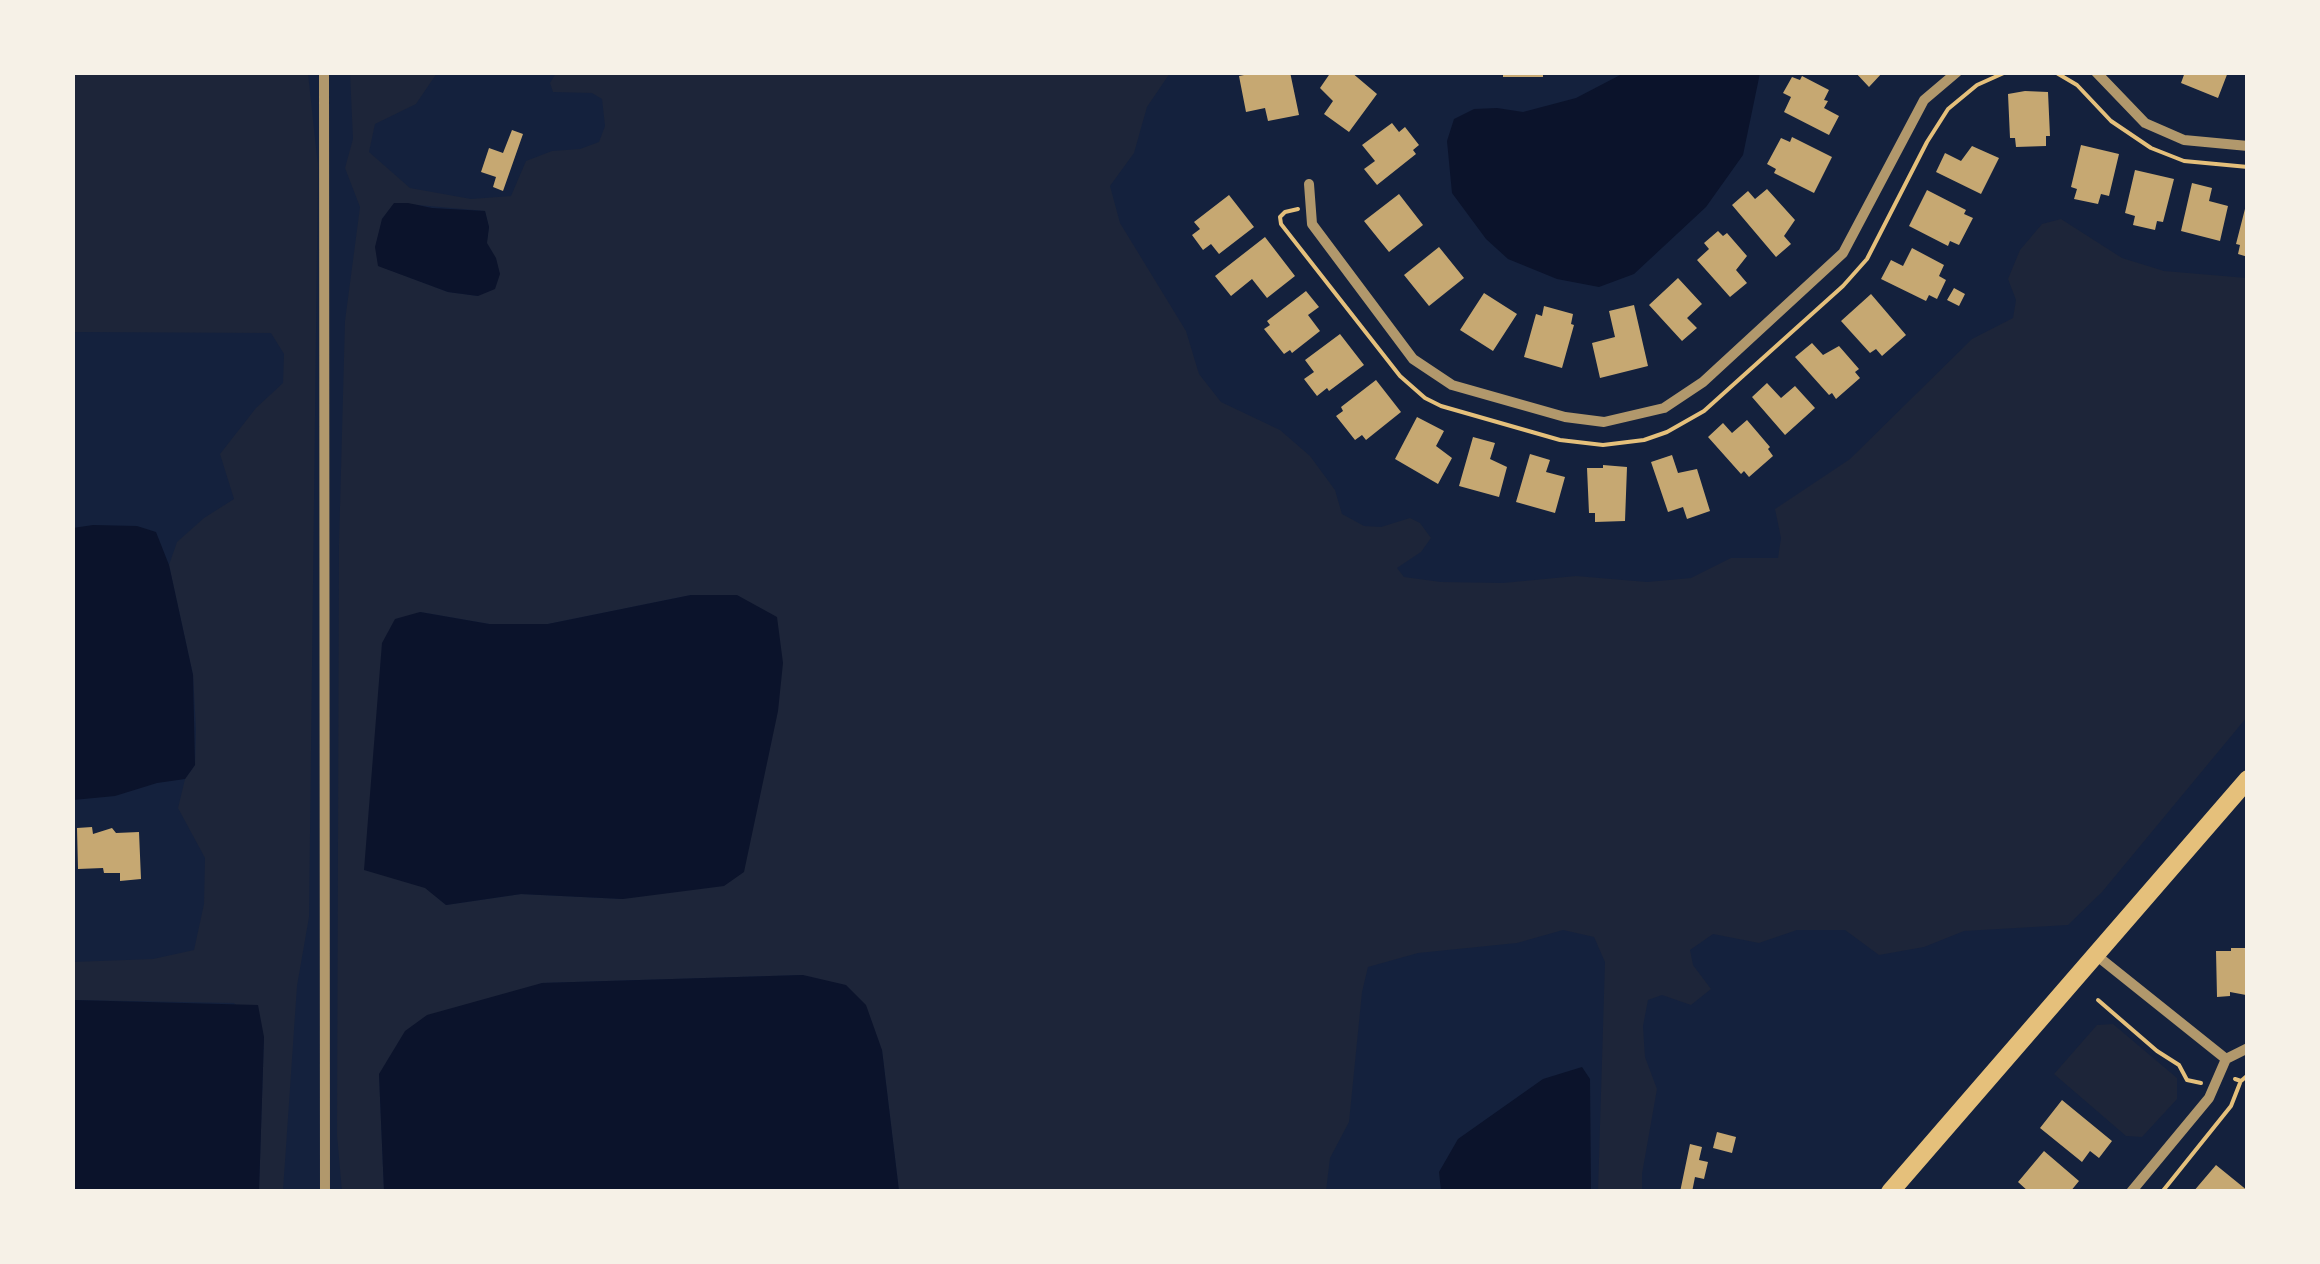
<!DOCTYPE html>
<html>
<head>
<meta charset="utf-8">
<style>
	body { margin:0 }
	#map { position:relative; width:2320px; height:1264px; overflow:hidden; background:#14213d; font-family:"Archivo Narrow",sans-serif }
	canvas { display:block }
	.frame { position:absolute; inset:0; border:75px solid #f6f1e7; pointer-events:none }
</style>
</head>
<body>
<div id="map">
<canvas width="2320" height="1264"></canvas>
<div class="frame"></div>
</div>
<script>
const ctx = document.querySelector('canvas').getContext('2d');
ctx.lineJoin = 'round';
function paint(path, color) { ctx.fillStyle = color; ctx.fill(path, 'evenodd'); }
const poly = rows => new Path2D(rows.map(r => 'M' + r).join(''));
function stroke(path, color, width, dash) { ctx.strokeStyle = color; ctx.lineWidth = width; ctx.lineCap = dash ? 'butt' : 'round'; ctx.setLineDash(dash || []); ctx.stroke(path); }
paint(poly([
	[73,73,308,73,318,166,309,917,297,986,283,1191,259,1191,264,1037,234,1003,73,1000,72,962,153,959,194,950,204,904,205,858,178,808,185,779,195,765,196,729,193,675,169,565,177,542,204,518,234,499,220,454,256,408,283,383,284,354,271,333,73,332],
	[350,73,437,73,416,104,375,124,369,152,410,188,471,199,511,196,526,161,552,151,580,149,599,142,605,126,602,99,592,93,553,92,550,83,556,73,1170,73,1147,107,1134,153,1110,186,1120,223,1186,331,1199,374,1221,402,1280,430,1310,456,1335,490,1342,514,1364,526,1381,527,1410,518,1420,523,1431,538,1421,552,1397,568,1404,577,1441,582,1503,583,1576,576,1647,582,1691,578,1731,558,1778,558,1781,538,1775,509,1850,459,1972,339,2013,318,2016,300,2008,279,2020,250,2042,224,2061,219,2122,258,2164,271,2247,278,2247,717,2102,892,2068,925,1964,931,1924,947,1879,955,1845,930,1797,930,1759,943,1713,934,1690,950,1693,965,1711,989,1691,1005,1662,995,1648,1000,1643,1026,1645,1057,1657,1089,1642,1174,1642,1191,1598,1191,1605,962,1594,937,1563,930,1517,943,1418,953,1368,967,1362,992,1349,1122,1330,1158,1326,1191,899,1191,882,1050,803,975,542,983,379,1074,384,1191,342,1192,337,1135,339,544,345,321,360,207,345,168,353,139],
	[395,203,485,211,489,227,478,296,448,292,379,266,382,219],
	[691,595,623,899,521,894,446,905,426,888,420,612,489,624,548,624],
	[2113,1024,2177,1078,2177,1099,2142,1137,2126,1136,2054,1074,2097,1025]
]), '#1d2539');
paint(poly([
	[1624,73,1760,73,1743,155,1706,207,1634,274,1599,287,1557,279,1508,259,1486,239,1452,193,1447,141,1454,119,1474,109,1497,108,1523,112,1576,98],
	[408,203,432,208,485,211,489,227,487,243,496,258,500,274,495,289,478,296,448,292,378,266,375,247,382,219,394,203],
	[93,525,137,526,156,532,169,565,193,675,195,765,185,779,157,783,115,796,73,800,73,528],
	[691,595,737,595,777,617,783,663,778,711,744,872,724,886,623,899,521,894,446,905,425,888,364,870,382,643,395,619,420,612,489,624,548,624],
	[803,975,846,985,866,1005,882,1050,899,1191,384,1191,379,1074,405,1031,427,1015,542,983],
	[73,1000,258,1005,264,1037,259,1191,73,1191],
	[1582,1067,1590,1079,1591,1191,1441,1191,1439,1172,1458,1139,1543,1079]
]), '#0b132b');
paint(poly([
	[1259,72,1290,72,1299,115,1268,121,1265,108,1246,112,1239,76],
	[1331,72,1351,72,1377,94,1349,132,1324,114,1333,101,1320,88],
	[1503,72,1543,72,1543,77,1503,77],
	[1855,72,1883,72,1869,87],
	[2185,72,2228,72,2218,98,2181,83],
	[1802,76,1829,90,1824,100,1828,101,1824,108,1839,116,1829,135,1784,112,1791,97,1783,93,1792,77,1800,80],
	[2025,91,2048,92,2050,136,2046,136,2046,146,2016,147,2015,138,2010,138,2008,94],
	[1392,123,1399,132,1405,127,1419,145,1413,150,1416,154,1377,185,1364,169,1375,161,1362,145],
	[512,130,523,134,503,191,493,187,496,177,481,172,489,148,503,153],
	[1792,137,1832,157,1814,193,1774,173,1776,169,1767,164,1781,138,1790,142],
	[2081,145,2119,154,2109,196,2101,194,2098,204,2074,199,2077,189,2071,187],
	[1972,146,1999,158,1981,194,1936,172,1945,153,1961,161],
	[2135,170,2174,179,2163,222,2157,221,2155,230,2133,225,2135,216,2125,213],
	[2192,183,2212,188,2209,201,2228,206,2220,241,2181,231],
	[1767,189,1795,220,1784,236,1791,244,1776,257,1732,205,1748,191,1755,199],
	[1927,190,1966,210,1964,214,1973,218,1959,245,1950,241,1948,246,1909,226],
	[1399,194,1423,225,1389,252,1364,221],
	[1229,195,1254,227,1219,254,1211,244,1203,250,1192,235,1200,229,1194,222],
	[2246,205,2248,205,2248,257,2238,254,2240,245,2236,244],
	[1718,231,1723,236,1727,233,1747,256,1736,270,1747,283,1730,297,1697,260,1709,249,1704,243],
	[1265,237,1295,276,1267,298,1252,279,1231,296,1215,276],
	[1439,247,1464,278,1429,306,1404,275],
	[1912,248,1944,265,1939,276,1946,280,1937,299,1929,295,1926,301,1881,279,1891,260,1903,266],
	[1678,278,1702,304,1687,318,1697,328,1682,341,1649,305],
	[1954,288,1965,294,1959,306,1947,300],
	[1306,291,1319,307,1308,315,1320,331,1292,353,1290,350,1284,354,1264,329,1270,325,1267,321],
	[1484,293,1517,314,1493,351,1460,330],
	[1871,294,1906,335,1882,356,1876,349,1870,353,1841,321],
	[1634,305,1648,366,1600,378,1592,343,1615,337,1609,311],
	[1544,306,1573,314,1571,324,1574,325,1562,368,1524,357,1536,314,1542,316],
	[1340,334,1364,365,1329,391,1327,388,1317,396,1304,379,1314,372,1305,360],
	[1812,343,1823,355,1839,346,1859,369,1855,372,1860,378,1836,399,1832,393,1829,395,1795,357],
	[1376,380,1401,412,1366,440,1362,435,1355,440,1336,416,1343,411,1341,407],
	[1767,383,1781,398,1795,386,1815,408,1785,435,1752,397],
	[1417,417,1444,431,1436,446,1452,458,1438,484,1395,459],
	[1747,420,1770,447,1768,449,1773,456,1749,477,1744,471,1741,474,1708,437,1723,423,1732,433],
	[1473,437,1495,443,1490,459,1507,467,1499,497,1459,486],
	[1530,454,1550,460,1546,472,1565,477,1555,513,1516,502],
	[1672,455,1678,473,1697,469,1710,511,1687,519,1683,507,1668,512,1651,462],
	[1603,465,1627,467,1625,521,1595,522,1595,513,1589,513,1587,468,1603,468],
	[92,827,93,834,112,828,116,833,139,832,141,879,120,881,120,873,104,873,103,868,78,869,77,828],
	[2231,948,2245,948,2248,992,2246,995,2230,992,2230,996,2217,997,2216,951,2231,951],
	[2062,1100,2112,1141,2099,1158,2090,1151,2082,1162,2040,1128],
	[1717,1132,1736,1137,1732,1153,1713,1148],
	[1690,1144,1702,1147,1699,1160,1708,1162,1704,1179,1695,1177,1692,1192,1680,1192],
	[2044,1151,2079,1181,2070,1192,2029,1192,2018,1182],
	[2216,1165,2248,1191,2248,1192,2193,1192]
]), '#c6a872');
stroke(poly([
	[2055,72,2077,85,2111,121,2151,148,2184,161,2248,167],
	[1298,209,1285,212,1280,217,1281,224,1400,376,1425,398,1441,406,1560,440,1603,445,1644,440,1667,432,1704,411,1843,286,1867,259,1927,142,1948,109,1977,85,2006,72],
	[2098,1000,2157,1051,2179,1065,2187,1080,2201,1083],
	[2235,1079,2241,1081,2248,1075],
	[2162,1192,2231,1106,2240,1083]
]), '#e5c07b', 4);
stroke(poly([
	[324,72,325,1192],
	[2096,72,2145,123,2184,140,2248,146],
	[1309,184,1312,224,1413,359,1452,385,1565,417,1604,422,1664,408,1703,382,1843,253,1924,100,1957,72],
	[2096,955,2226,1059],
	[2226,1059,2248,1048],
	[2131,1192,2209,1098,2226,1059]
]), '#b1986c', 10);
stroke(poly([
	[1890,1192,2248,779]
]), '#e5c07b', 18);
</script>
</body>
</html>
